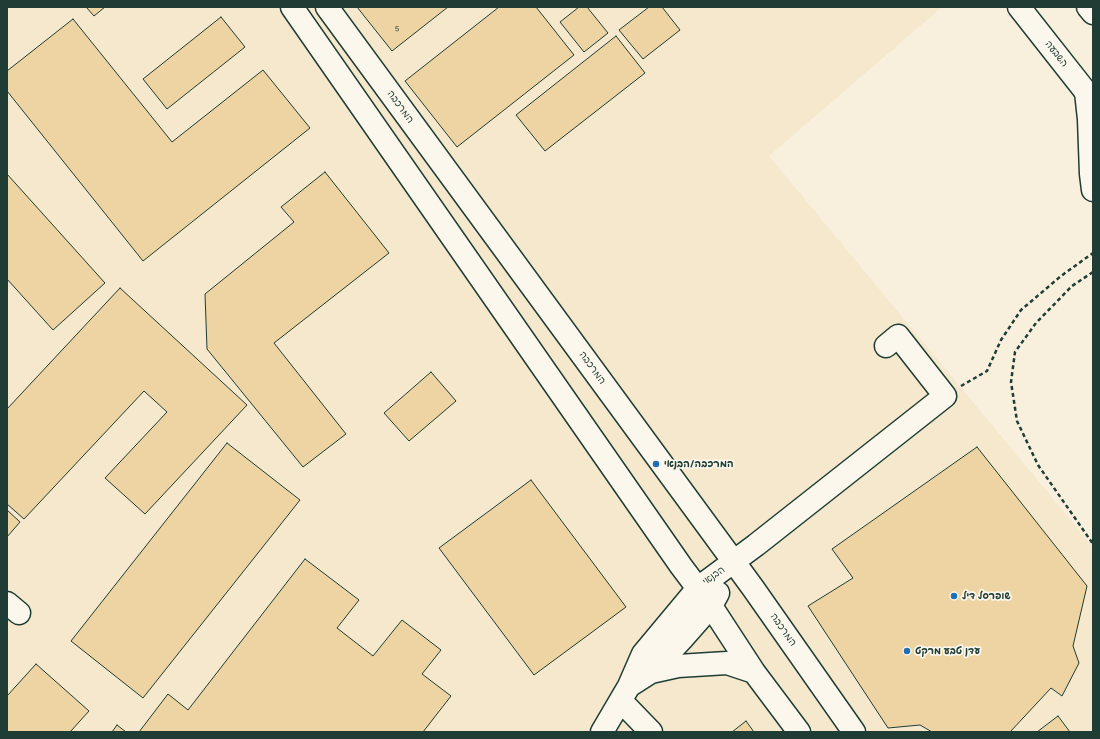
<!DOCTYPE html>
<html>
<head>
<meta charset="utf-8">
<style>
	body { margin:0 }
	#map { position:relative; width:1100px; height:739px; overflow:hidden; background:#f8f0dd; font-family:"Balsamiq Sans",sans-serif }
	canvas { display:block }
	.frame { position:absolute; inset:0; border:8px solid #1f3d34; pointer-events:none }
</style>
</head>
<body>
<div id="map">
<canvas width="1100" height="739"></canvas>
<div class="frame"></div>
</div>
<script>
const ctx = document.querySelector('canvas').getContext('2d');
ctx.lineJoin = 'round';
function paint(path, color) { ctx.fillStyle = color; ctx.fill(path, 'evenodd'); }
const poly = rows => new Path2D(rows.map(r => 'M' + r).join(''));
function stroke(path, color, width, dash) { ctx.strokeStyle = color; ctx.lineWidth = width; ctx.lineCap = dash ? 'butt' : 'round'; ctx.setLineDash(dash || []); ctx.stroke(path); }
function drawText(font, color, halo, rows, align = 'center') {
  ctx.font = font + ' "Balsamiq Sans","Playpen Sans Hebrew",sans-serif'; ctx.lineWidth = 3.5; ctx.setLineDash([]); ctx.textBaseline = 'middle'; ctx.strokeStyle = halo; ctx.fillStyle = color; for (const [text, x, y, turn = 0] of rows) {
    ctx.save(); ctx.translate(x, y); ctx.rotate((+turn || 0) * Math.PI / 180); ctx.textAlign = isNaN(turn) ? turn : align; if (halo) ctx.strokeText(text, 0, 0); ctx.fillText(text, 0, 0); ctx.restore();
  }
}
paint(poly([
	[7,7,942,7,769,156,1093,547,1093,732,7,732]
]), '#f5e8cc');
const building = poly([
	[86,7,105,7,94,16,86,7],
	[357,7,448,7,392,51,357,7],
	[499,7,536,7,574,55,457,147,405,81,499,7],
	[579,7,587,7,608,33,584,52,560,22,579,7],
	[649,7,662,7,680,30,643,59,619,30,649,7],
	[221,17,245,47,167,109,143,79,221,17],
	[73,19,172,142,263,70,310,128,143,261,7,91,7,71,73,19],
	[616,36,645,73,545,151,516,115,616,36],
	[325,172,389,253,274,343,346,434,303,467,207,349,205,294,294,222,281,207,325,172],
	[7,174,105,283,53,330,7,279,7,174],
	[120,288,247,405,145,514,105,478,167,412,144,391,24,519,7,504,7,409,120,288],
	[431,372,456,401,409,441,384,413,431,372],
	[227,443,300,500,143,698,71,641,227,443],
	[977,447,1087,586,1073,646,1079,663,1062,696,1051,688,1010,732,932,732,920,725,888,728,808,606,853,578,832,549,977,447],
	[531,480,626,607,534,675,439,548,531,480],
	[7,510,20,522,7,537,7,510],
	[305,559,359,600,337,628,373,656,402,620,441,650,422,674,451,696,423,732,139,732,168,694,188,710,305,559],
	[36,664,89,711,70,732,7,732,7,696,36,664],
	[1058,716,1070,732,1037,732,1058,716],
	[746,721,754,732,732,732,746,721],
	[117,725,126,732,112,732,117,725]
]);
paint(building, '#eed4a3');
stroke(building, '#1f3d34', 1);
const minor = poly([
	[292,7,681,566,711,606,754,672,799,732],
	[327,7,753,588,854,732],
	[1086,92,1089,119,1091,174,1093,190],
	[7,603,19,613],
	[651,672,678,666,727,663,754,672],
	[629,686,651,672,682,639,711,606,718,593],
	[621,701,651,732],
	[602,732,629,686,643,654,698,588,756,545,945,396,898,336,886,346]
]);
const highway = poly([
	[1019,7,1093,101],
	[1088,7,1093,13]
]);
stroke(minor, '#1f3d34', 25);
stroke(highway, '#1f3d34', 25);
stroke(poly([
	[1093,272,1072,286,1036,323,1015,352,1011,382,1017,421,1038,465,1093,544],
	[961,386,987,371,1001,340,1021,310,1061,276,1093,253]
]), '#1f3d34', 2.5, [4, 3]);
stroke(minor, '#fbf7ec', 22);
stroke(highway, '#fbf7ec', 22);
for (const [x, y, r, color] of [
	[656,464,4,"#1f6fb2"],
	[954,596,4,"#1f6fb2"],
	[907,651,4,"#1f6fb2"]
]) { const dot = new Path2D(); dot.arc(x, y, r, 0, 2 * Math.PI); ctx.fillStyle = color; ctx.fill(dot); stroke(dot, '#fbf7ec', 1.5); }
drawText('8px', '#536350', null, [
	["5",397,29]
]);
drawText('10px', '#1f3d34', '#fbf7ec', [
	["השבעה",1056,54,52],
	["המרכבה",400,107,54],
	["המרכבה",592,368,54],
	["הבנאי",714,576,-36],
	["המרכבה",783,630,55]
]);
drawText('bold 10px', '#1f3d34', '#fbf7ec', [
	["המרכבה/הבנאי",664,464],
	["שופרסל דיל",962,596],
	["עדן טבע מרקט",915,651]
], 'left');
</script>
</body>
</html>
